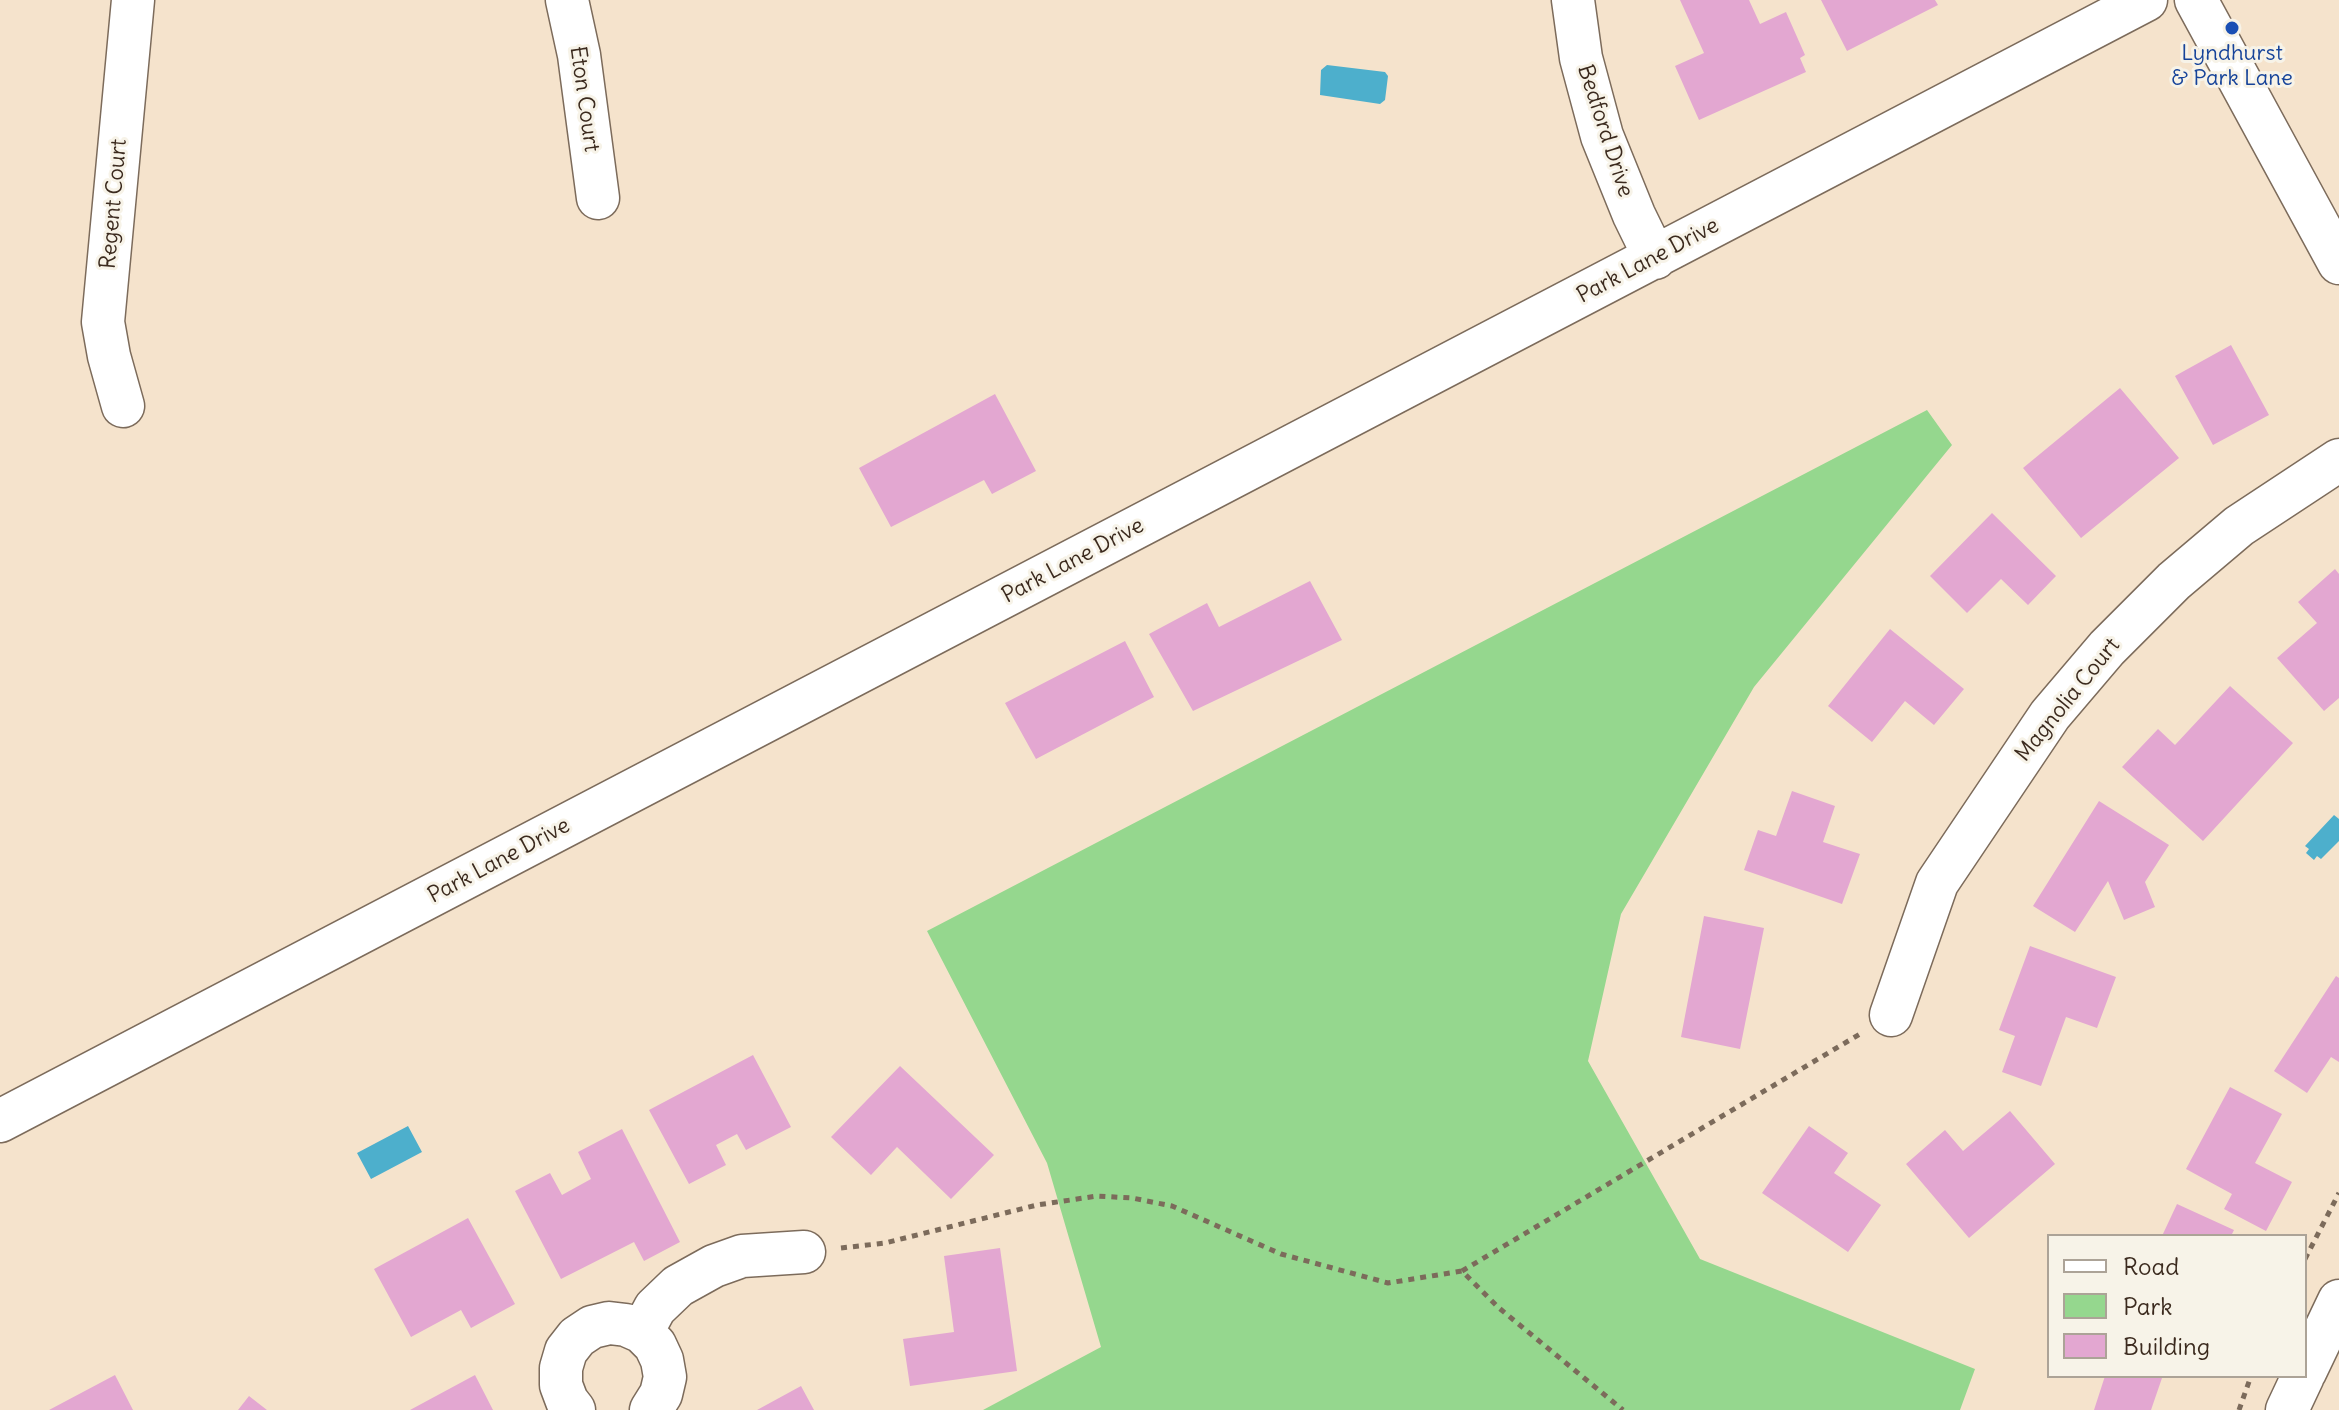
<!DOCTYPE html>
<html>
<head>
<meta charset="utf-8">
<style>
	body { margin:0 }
	#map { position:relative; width:2339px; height:1410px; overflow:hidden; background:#f5e3cc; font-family:Delius,sans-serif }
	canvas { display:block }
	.legend { position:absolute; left:2047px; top:1234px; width:260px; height:144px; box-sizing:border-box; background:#f7f3e8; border:2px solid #aca397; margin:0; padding:10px 14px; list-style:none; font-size:24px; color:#3b2a1e }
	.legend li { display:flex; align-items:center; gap:16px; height:40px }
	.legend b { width:40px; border:2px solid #aca397 }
</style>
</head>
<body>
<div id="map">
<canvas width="2339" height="1410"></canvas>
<ul class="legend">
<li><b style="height:10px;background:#fff"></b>Road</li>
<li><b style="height:22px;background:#95d78e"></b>Park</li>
<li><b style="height:22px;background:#e3a7d1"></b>Building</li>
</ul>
</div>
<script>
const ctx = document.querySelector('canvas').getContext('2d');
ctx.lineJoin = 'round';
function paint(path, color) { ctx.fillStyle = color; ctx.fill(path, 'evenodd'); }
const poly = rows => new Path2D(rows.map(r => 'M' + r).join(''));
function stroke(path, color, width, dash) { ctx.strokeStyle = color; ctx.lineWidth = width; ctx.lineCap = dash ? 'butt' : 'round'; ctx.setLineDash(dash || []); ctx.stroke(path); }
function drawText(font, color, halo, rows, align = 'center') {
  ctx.font = font + ' Delius,sans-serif'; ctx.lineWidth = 6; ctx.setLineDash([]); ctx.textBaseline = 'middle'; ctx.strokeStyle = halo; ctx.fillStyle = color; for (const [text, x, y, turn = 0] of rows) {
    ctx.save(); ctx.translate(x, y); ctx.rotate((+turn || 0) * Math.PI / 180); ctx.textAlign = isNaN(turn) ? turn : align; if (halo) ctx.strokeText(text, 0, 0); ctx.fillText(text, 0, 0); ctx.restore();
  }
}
paint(poly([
	[1927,410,1952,445,1754,687,1621,914,1588,1061,1700,1259,1975,1369,1960,1410,983,1410,1101,1347,1047,1163,927,931]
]), '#95d78e');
paint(poly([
	[1327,65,1385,72,1388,76,1385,100,1380,104,1320,95,1321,70],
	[2334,815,2339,819,2339,841,2321,859,2317,856,2314,860,2306,853,2309,849,2305,846],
	[408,1126,422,1152,371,1179,357,1153]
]), '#4dafcc');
paint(poly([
	[1680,0,1749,0,1760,24,1786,12,1805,55,1800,58,1806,72,1699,120,1675,66,1704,53],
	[1821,0,1935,0,1938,5,1847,51],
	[2231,345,2269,415,2213,445,2175,376],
	[2120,388,2179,458,2081,538,2023,468],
	[995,394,1036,471,992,494,984,480,891,527,859,468],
	[1992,513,2056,576,2028,605,2001,579,1967,613,1930,576],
	[2335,569,2339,574,2339,698,2324,711,2277,658,2317,623,2298,602],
	[1310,581,1342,640,1193,711,1149,634,1207,603,1219,627],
	[1890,629,1964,689,1934,725,1905,701,1872,742,1828,706],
	[1125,641,1154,697,1036,759,1005,703],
	[2230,686,2293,743,2203,841,2122,767,2158,729,2175,745],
	[1792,791,1835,806,1823,842,1860,854,1842,904,1744,870,1758,830,1776,836],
	[2099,801,2169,845,2145,882,2155,907,2124,920,2108,881,2075,932,2033,906],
	[1704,916,1764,928,1740,1049,1681,1037],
	[2030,946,2116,977,2097,1028,2066,1017,2041,1086,2002,1072,2015,1036,1999,1030],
	[2336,976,2339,978,2339,1062,2331,1057,2307,1093,2274,1071],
	[753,1055,791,1127,746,1150,737,1134,716,1145,726,1165,689,1184,649,1110],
	[900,1066,994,1155,951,1199,897,1147,871,1175,831,1137],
	[2230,1087,2282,1114,2255,1163,2292,1182,2266,1231,2224,1209,2232,1194,2186,1169],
	[2010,1111,2055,1164,1969,1238,1906,1164,1945,1130,1963,1151],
	[1809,1126,1848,1153,1834,1173,1881,1205,1848,1252,1762,1193],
	[622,1129,680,1242,644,1261,634,1242,561,1279,515,1191,550,1173,562,1195,591,1179,578,1152],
	[2177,1204,2234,1230,2231,1236,2162,1236],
	[468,1218,515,1304,471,1328,461,1310,411,1337,374,1269],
	[1000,1248,1017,1371,910,1386,903,1339,954,1332,944,1256],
	[115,1375,133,1410,49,1410],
	[475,1375,493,1410,410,1410],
	[2105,1376,2154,1376,2162,1378,2151,1410,2094,1410],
	[801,1386,814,1410,757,1410],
	[249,1396,267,1410,238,1410]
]), '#e3a7d1');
const street = poly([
	[567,0,579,55,598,198],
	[1573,0,1581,58,1602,136,1634,215,1655,258],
	[2196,0,2339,263],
	[123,406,109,356,103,322,133,0],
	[1891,1015,1937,883,2050,715,2107,648,2174,581,2239,526,2339,460],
	[0,1121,2146,0],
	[642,1332,655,1308,678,1286,714,1266,742,1256,804,1252],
	[2305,1372,2339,1301],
	[574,1410,567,1401,561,1385,561,1368,566,1351,577,1337,592,1327,609,1323,626,1325,642,1332,655,1345,662,1360,665,1377,661,1394,651,1410],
	[2287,1410,2303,1376]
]);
stroke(street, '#7c6b5b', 45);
stroke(poly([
	[841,1248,885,1243,1037,1205,1097,1196,1132,1198,1172,1206,1281,1254,1388,1283,1462,1271,1499,1308,1623,1410],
	[2305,1259,2339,1193],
	[1462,1271,1860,1034],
	[2239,1410,2251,1376]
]), '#7c6b5b', 5, [6, 6]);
stroke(street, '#fff', 42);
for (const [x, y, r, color] of [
	[2232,28,8,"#1a4fb4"]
]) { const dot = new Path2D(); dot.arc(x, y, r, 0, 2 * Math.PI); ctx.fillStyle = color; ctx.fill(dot); stroke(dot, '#f7f3e8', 3); }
drawText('22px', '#164399', '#f7f3e8', [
	["Lyndhurst",2232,54],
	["& Park Lane",2232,79]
]);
drawText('22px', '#3b2a1e', '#f7f3e8', [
	["Eton Court",584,99,82],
	["Bedford Drive",1605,131,72],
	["Regent Court",114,204,-85],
	["Park Lane Drive",1648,261,-28],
	["Park Lane Drive",1073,561,-28],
	["Magnolia Court",2068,700,-51],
	["Park Lane Drive",499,861,-28]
]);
</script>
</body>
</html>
